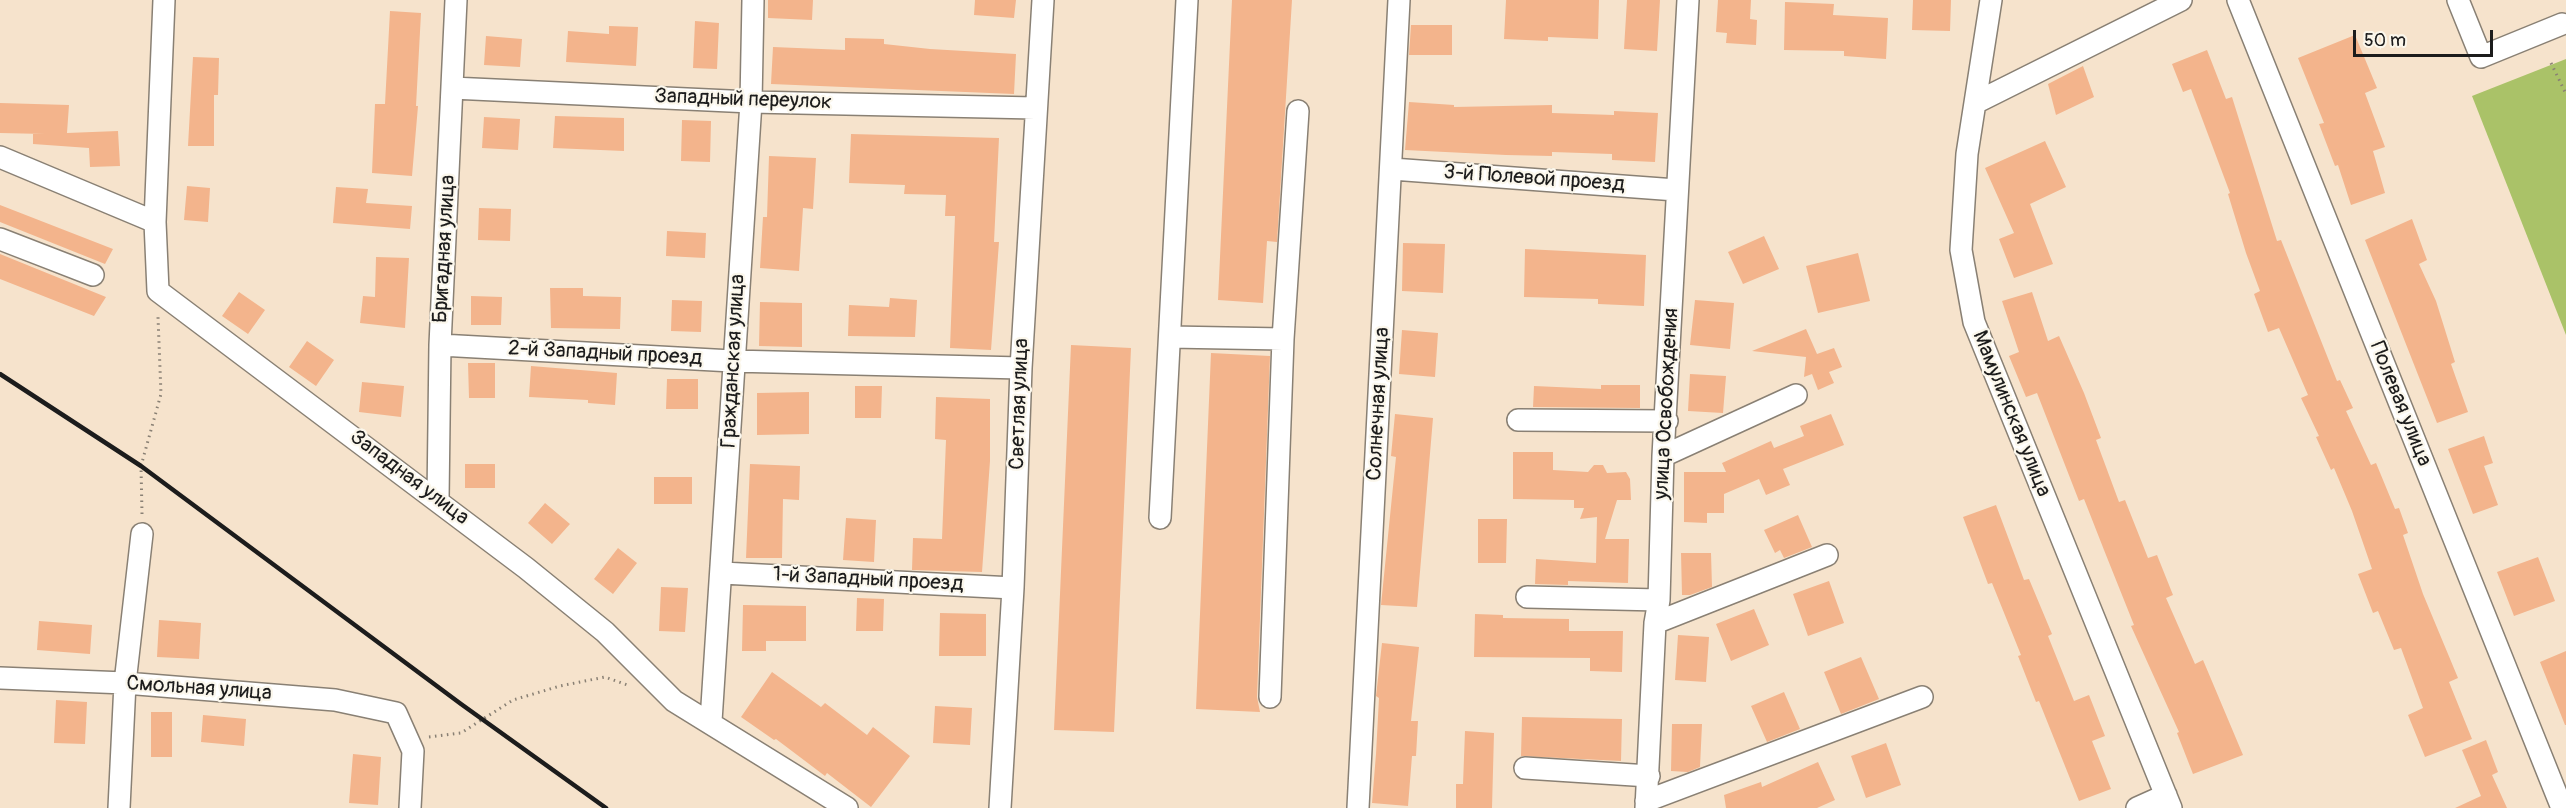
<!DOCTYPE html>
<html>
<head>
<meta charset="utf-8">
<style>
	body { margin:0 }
	#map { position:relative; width:2566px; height:808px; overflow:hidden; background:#f6e3cc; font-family:Pangolin,sans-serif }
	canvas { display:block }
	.scale { position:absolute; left:2353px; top:30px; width:140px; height:27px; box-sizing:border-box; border:3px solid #1c1c1c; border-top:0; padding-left:8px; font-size:18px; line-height:21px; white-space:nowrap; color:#1c1c1c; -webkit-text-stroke:4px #fbf7ec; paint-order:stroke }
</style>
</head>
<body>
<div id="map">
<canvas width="2566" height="808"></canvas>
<div class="scale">50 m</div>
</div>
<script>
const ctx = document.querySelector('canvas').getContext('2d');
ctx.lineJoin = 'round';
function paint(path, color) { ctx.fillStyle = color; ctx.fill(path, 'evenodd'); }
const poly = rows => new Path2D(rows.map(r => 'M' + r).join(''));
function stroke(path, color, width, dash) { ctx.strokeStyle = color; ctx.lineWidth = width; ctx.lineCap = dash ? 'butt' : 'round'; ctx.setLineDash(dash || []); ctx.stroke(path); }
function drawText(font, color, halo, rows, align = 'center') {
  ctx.font = font + ' Pangolin,sans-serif'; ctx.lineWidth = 4.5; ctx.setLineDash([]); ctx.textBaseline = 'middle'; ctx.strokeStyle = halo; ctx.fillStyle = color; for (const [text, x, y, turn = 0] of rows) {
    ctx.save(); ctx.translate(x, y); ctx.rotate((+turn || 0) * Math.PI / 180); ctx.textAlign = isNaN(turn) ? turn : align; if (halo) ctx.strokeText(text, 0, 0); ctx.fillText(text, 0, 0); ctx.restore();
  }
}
paint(poly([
	[2566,59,2566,335,2472,96]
]), '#aac268');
paint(poly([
	[768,0,813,0,812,20,768,18],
	[975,0,1016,0,1014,18,974,15],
	[1232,0,1292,0,1277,242,1267,241,1263,303,1218,300],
	[1506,0,1599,0,1598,39,1548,37,1548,41,1504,39],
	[1627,0,1660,0,1657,51,1624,49],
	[1718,0,1751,0,1750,19,1757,20,1756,45,1726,43,1727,33,1716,32],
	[1913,0,1951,0,1950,31,1912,30],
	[1785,2,1834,4,1833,15,1888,18,1886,59,1844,56,1844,51,1784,50],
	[390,11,421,13,416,106,418,106,412,176,372,173,375,104,385,104],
	[695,21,719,23,717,69,693,68],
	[1411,25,1452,25,1452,55,1409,55],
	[609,26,638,27,636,66,566,62,568,31,609,34],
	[2355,35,2377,88,2365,93,2385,147,2373,151,2385,193,2351,205,2338,165,2335,166,2319,124,2324,123,2298,58],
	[486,36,522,39,520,67,484,65],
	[845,38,884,39,884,44,930,49,1016,54,1014,94,771,84,773,47,845,50],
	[2207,50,2226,99,2232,97,2277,241,2281,240,2337,381,2340,380,2353,408,2346,411,2371,465,2376,463,2395,509,2399,508,2408,533,2403,535,2423,594,2458,678,2449,682,2472,739,2425,757,2408,715,2423,708,2401,648,2394,650,2378,611,2373,613,2358,574,2372,569,2352,511,2334,468,2331,470,2316,437,2319,436,2301,398,2308,395,2279,328,2268,332,2254,294,2260,291,2246,253,2228,194,2230,193,2191,89,2183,92,2172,64],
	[193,57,219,58,218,95,214,95,214,146,188,146],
	[2083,66,2094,97,2056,115,2048,84],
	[1409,102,1454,105,1454,107,1552,105,1552,113,1614,115,1614,111,1658,113,1655,162,1612,160,1612,154,1552,152,1552,156,1506,155,1405,150],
	[0,103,69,105,67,133,118,131,120,166,90,167,89,148,33,144,33,134,45,134,0,133],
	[555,116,624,118,624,151,553,148],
	[484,117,520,119,518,150,482,148],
	[682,120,711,121,710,162,681,161],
	[851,134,999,138,994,242,999,242,991,350,950,348,955,216,945,216,946,195,904,194,905,185,849,183],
	[2045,141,2066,187,2030,204,2053,264,2014,278,1999,239,2014,233,1985,168],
	[769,156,816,158,813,209,803,208,799,271,760,268,763,217,767,217],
	[187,186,210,188,208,222,184,220],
	[336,187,368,189,366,203,412,206,410,229,333,223],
	[0,205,113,249,105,264,0,222],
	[479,208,511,209,510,241,478,240],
	[2412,219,2427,260,2419,264,2436,301,2455,362,2451,364,2468,412,2437,423,2365,240],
	[667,231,706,233,705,258,666,256],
	[1764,236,1779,269,1743,284,1728,252],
	[1403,243,1445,244,1443,293,1402,291],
	[1525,249,1646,255,1644,306,1598,304,1598,299,1524,297],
	[1858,253,1870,301,1818,313,1806,266],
	[0,254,106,297,94,316,0,279],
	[376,257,409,258,405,328,360,323,363,296,375,297],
	[550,288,583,288,583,296,621,297,620,329,551,328],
	[239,292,265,310,248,334,222,316],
	[2032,292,2048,341,2059,336,2084,393,2101,438,2096,440,2119,502,2125,500,2148,558,2157,555,2173,595,2166,598,2195,664,2203,660,2243,755,2193,774,2177,733,2179,732,2131,626,2134,625,2104,550,2084,499,2079,501,2037,393,2026,397,2009,356,2019,352,2002,301],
	[471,296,502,297,501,325,471,325],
	[890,298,917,300,915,337,848,336,849,305,889,307],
	[672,300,702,301,701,332,671,331],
	[1695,300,1734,303,1730,349,1690,345],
	[760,302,802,303,802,347,759,346],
	[1806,329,1817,354,1834,348,1842,367,1829,372,1834,383,1818,390,1812,374,1804,377,1806,357,1752,351],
	[1402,330,1438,333,1435,377,1399,374],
	[307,341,334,360,316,386,289,367],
	[1071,345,1131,348,1114,732,1054,730],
	[1211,353,1270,356,1257,697,1260,712,1196,709],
	[468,363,495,363,495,398,469,398],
	[531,366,617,373,615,405,588,403,588,400,529,397],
	[1690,374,1726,376,1723,413,1688,411],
	[667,379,698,379,698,409,666,409],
	[362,382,404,386,401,417,359,412],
	[1601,385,1640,385,1640,408,1533,407,1534,386,1601,389],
	[855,386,882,386,881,418,855,418],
	[809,392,809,434,757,435,757,393],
	[936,397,990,399,990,461,982,572,912,570,913,538,942,539,946,440,935,439],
	[1395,414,1433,418,1417,607,1381,605,1396,457,1391,456],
	[1831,414,1844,445,1783,469,1790,485,1766,495,1759,479,1724,494,1724,513,1707,513,1707,523,1684,522,1684,472,1726,472,1722,463,1771,441,1774,448,1804,436,1800,426],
	[2484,436,2493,463,2484,466,2498,505,2473,514,2448,449],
	[1513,452,1553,452,1553,470,1588,472,1594,465,1603,465,1607,473,1626,472,1630,479,1631,500,1617,500,1605,539,1629,539,1628,583,1568,581,1568,585,1535,584,1536,559,1596,563,1597,517,1580,519,1584,508,1574,508,1574,500,1513,499],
	[465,464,495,464,495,488,465,488],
	[750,464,800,466,799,500,783,499,782,558,746,558],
	[654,477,692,477,692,504,654,504],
	[545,503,570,524,552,544,528,523],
	[1996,505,2024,580,2029,579,2052,634,2048,636,2074,701,2089,695,2105,736,2092,741,2111,789,2079,801,2039,701,2036,702,2018,656,2021,655,1992,583,1988,584,1963,517],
	[1798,515,1812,547,1784,558,1780,550,1775,553,1764,530],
	[846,518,876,520,874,562,843,560],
	[1478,519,1507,519,1506,563,1478,563],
	[618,548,637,563,613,594,594,579],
	[1681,553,1711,553,1712,587,1690,595,1682,595],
	[2538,557,2555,601,2514,616,2497,572],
	[1829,581,1844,623,1808,636,1793,594],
	[661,587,688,588,685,632,659,631],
	[857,598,884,599,883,631,856,631],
	[743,605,806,606,806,641,766,641,766,651,742,651],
	[1754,609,1769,645,1731,661,1716,624],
	[940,613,986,614,986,656,939,656],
	[1475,614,1503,615,1503,618,1569,619,1569,631,1623,631,1622,672,1590,671,1590,658,1474,657],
	[159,620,201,623,199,659,157,657],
	[39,621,92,625,90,654,37,650],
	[1678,635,1709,637,1706,682,1675,680],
	[1382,643,1419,647,1411,721,1418,721,1416,756,1412,756,1408,806,1372,803,1376,754,1379,698,1376,696],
	[2566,651,2566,725,2565,725,2540,662],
	[1861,657,1879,699,1841,714,1824,672],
	[772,672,821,707,825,703,867,735,873,727,910,756,871,807,827,773,825,776,776,739,774,740,741,717],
	[1784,692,1800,729,1767,742,1751,706],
	[56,700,87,702,85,744,54,743],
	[935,706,972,708,970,745,933,743],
	[151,712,172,712,172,757,151,757],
	[203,715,246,719,244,746,201,742],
	[1522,717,1622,719,1621,761,1521,756],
	[1672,724,1702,724,1700,767,1688,772,1671,771],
	[1465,731,1494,733,1492,808,1456,808,1456,784,1463,784],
	[2486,740,2498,772,2492,775,2507,808,2455,808,2481,796,2462,750],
	[1886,743,1901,785,1866,798,1851,756],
	[353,754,381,757,378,805,349,803],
	[1818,762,1835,800,1817,808,1726,808,1724,795,1761,782,1762,787]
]), '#f3b48c');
const minor = poly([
	[164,0,155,222,158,291,526,568,605,632,674,701,847,808],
	[1991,0,1967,154,1961,250,1974,322,2171,808],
	[2238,0,2562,808],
	[2458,0,2481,57,2562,24],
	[452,88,751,102,1035,108],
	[1975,103,2181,0],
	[0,157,155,222],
	[1392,169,1676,190],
	[0,239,93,275],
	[1170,337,1283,339,1298,111],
	[440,345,732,361,1021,368],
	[1518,420,1667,421],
	[1663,456,1796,395],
	[438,499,440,345,456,0],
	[1160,518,1187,0],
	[722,573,1013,588],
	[1527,597,1659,600],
	[1655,623,1827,555],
	[0,678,125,683,335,700,396,713,413,751,410,808],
	[1270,697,1283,339],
	[711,721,751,102,753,0],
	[1525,768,1649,776],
	[1646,801,1922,697],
	[119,808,125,683,142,534],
	[1000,808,1013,588,1021,368,1043,0],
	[1358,808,1399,0],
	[1646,808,1655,623,1659,600,1663,456,1688,0],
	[2137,808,2166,795]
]);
stroke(minor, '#898074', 24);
stroke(poly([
	[2551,63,2566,94],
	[142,514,141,466,161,394,158,317],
	[429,737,461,733,513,700,560,686,605,677,630,686]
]), '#898074', 3, [1.5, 4.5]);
stroke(minor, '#fff', 21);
stroke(poly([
	[0,374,141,466,461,704,606,808]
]), '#1c1c1c', 4.5);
drawText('21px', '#1c1c1c', '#fbf7ec', [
	["Западный переулок",743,100,2],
	["3-й Полевой проезд",1534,179,4],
	["Бригадная улица",445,249,-87],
	["2-й Западный проезд",605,354,3],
	["Гражданская улица",734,361,-87],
	["Светлая улица",1020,404,-88],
	["Солнечная улица",1379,404,-87],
	["улица Освобождения",1667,404,-87],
	["Полевая улица",2400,404,68],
	["Мамулинская улица",2011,414,68],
	["Западная улица",409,478,37],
	["1-й Западный проезд",868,580,3],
	["Смольная улица",199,689,4]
]);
</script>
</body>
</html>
